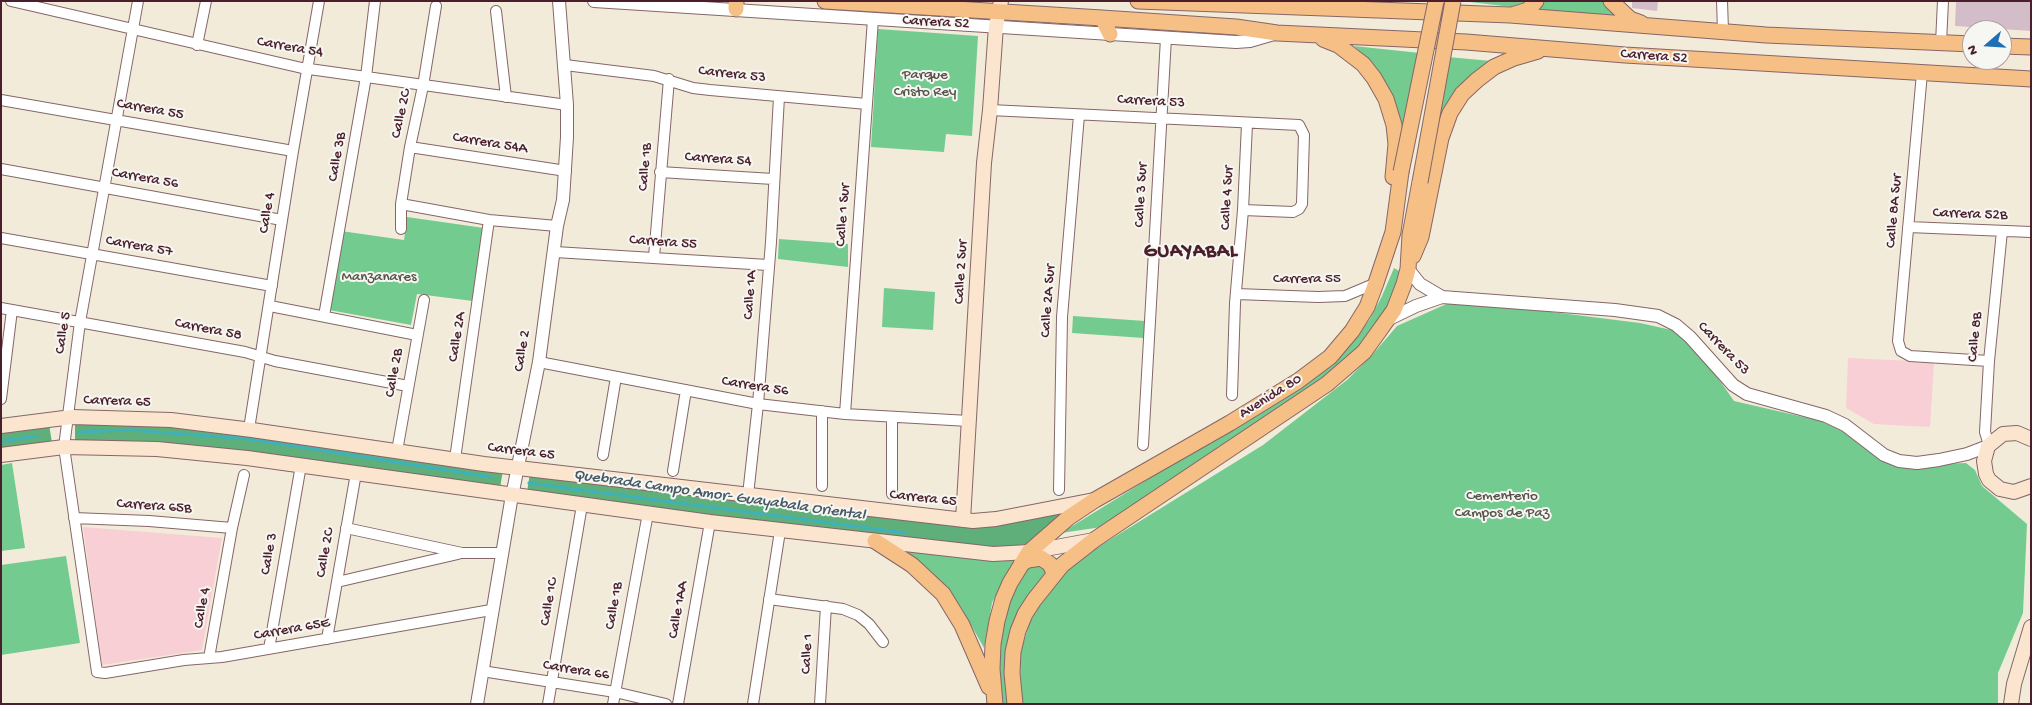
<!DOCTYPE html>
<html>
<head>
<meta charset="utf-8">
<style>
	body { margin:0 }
	#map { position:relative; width:2032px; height:705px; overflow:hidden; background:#f3ebda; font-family:"Gochi Hand",sans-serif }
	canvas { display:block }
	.frame { position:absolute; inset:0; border:2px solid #4a1f2b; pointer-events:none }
	.north { position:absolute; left:1962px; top:20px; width:50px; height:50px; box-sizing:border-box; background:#f6f6f2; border:1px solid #b1a0a2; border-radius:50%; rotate:251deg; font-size:14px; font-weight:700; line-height:20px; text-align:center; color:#4a1f2b }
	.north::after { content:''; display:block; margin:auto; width:18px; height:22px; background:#1f6fb2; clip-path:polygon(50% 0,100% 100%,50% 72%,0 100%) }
</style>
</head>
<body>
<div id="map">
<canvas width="2032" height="705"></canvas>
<div class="frame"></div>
<div class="north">N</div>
</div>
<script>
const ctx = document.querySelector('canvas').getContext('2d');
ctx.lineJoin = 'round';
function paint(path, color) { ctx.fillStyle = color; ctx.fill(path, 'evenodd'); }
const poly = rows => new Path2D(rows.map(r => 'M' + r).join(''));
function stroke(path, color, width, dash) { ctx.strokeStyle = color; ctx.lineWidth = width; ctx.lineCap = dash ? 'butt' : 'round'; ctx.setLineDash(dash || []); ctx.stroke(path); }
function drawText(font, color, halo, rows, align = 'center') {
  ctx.font = font + ' "Gochi Hand",sans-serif'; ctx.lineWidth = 4; ctx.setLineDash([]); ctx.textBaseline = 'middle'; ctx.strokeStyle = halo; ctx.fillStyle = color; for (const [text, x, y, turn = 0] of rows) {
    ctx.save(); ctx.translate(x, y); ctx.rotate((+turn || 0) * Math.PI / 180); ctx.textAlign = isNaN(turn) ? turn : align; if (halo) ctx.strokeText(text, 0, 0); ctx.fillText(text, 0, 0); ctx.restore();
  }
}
paint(poly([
	[1848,358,1934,362,1930,427,1874,424,1846,408],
	[83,527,222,538,202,650,102,665]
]), '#f7cfd4');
paint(poly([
	[1632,1,1658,1,1657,11,1632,8],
	[1956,1,2031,1,2031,31,1955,26]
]), '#d2bdc8');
paint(poly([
	[1462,1,1530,1,1520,8],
	[1544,1,1602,1,1622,23,1534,12],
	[878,29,978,36,972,136,946,134,944,152,871,147],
	[1354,46,1420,53,1402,146,1369,60],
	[1448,57,1491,61,1438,126],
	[407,217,484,228,473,301,417,294,411,325,329,310,341,231,404,240],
	[779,239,848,244,848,267,778,259],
	[1394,268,1401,272,1387,313,1364,345,1325,379,1102,527,1061,533,1299,386,1336,357,1352,343,1370,319,1382,296],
	[884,288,935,292,933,330,882,327],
	[1451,302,1472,302,1640,323,1676,331,1709,365,1734,401,1821,421,1914,465,1966,463,1975,470,1982,486,2027,524,2023,613,1998,673,1998,704,1021,704,1020,654,1030,622,1053,582,1082,557,1263,445,1347,380,1373,354,1397,326],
	[1073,316,1145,321,1144,338,1072,333],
	[12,463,25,548,1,551,1,465],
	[897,548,988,560,1015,561,1004,578,992,603,984,648,962,609,943,583],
	[66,556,80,643,1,655,1,565],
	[1042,564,1049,571,1022,606,1010,704,1000,704,996,677,1002,622,1012,596,1030,565]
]), '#73cb90');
paint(poly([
	[75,423,173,425,503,470,500,488,75,443],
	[49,424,52,443,1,450,1,431],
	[530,473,971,528,1021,521,1064,510,1030,544,995,547,875,536,527,492]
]), '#5eaf7a');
stroke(poly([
	[79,432,130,430,249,439,491,477],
	[1,441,37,436],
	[529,483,906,533]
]), '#41b1b9', 3);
const minor = poly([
	[11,1,302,68,567,105],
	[138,1,80,322,64,447,97,672,105,673,184,660,222,657,491,610],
	[1722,1,1723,31],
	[496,11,506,97],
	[1941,43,1943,1],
	[197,45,206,1],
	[565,65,654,76,693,88,710,90,867,104],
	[1922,73,1898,341,1901,351,1910,356,1989,361],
	[1,100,293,151],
	[990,110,1299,125,1304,135,1302,204,1299,209,1293,212,1243,210],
	[410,147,566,171],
	[1,169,282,220],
	[660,172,773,179],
	[401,204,489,220,557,226],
	[1908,227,2031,232],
	[401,229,401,204,410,147,423,86,436,6],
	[1,238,272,286],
	[555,252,768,265],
	[654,257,669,79],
	[1236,294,1318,297,1345,296,1376,283],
	[270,306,417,335],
	[1,308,245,352,275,361,408,386],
	[324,316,366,77,375,1],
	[539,362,758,404,845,414,969,421],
	[1232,395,1235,303,1243,210,1247,124],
	[1,399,12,310],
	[845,414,873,19],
	[892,417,892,494],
	[249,429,292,157,319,1],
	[1143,445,1166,38],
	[1989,445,1985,432,1989,361,2002,231],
	[397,451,424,300],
	[603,455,616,377],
	[455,459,489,220],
	[673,471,686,390],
	[822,486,822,411],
	[1059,490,1062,317,1079,115],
	[748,495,758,404,771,242,779,97],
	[74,518,149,521,232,528],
	[346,528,462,553,501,553],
	[337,582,458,554],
	[769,599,843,609,858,615,869,624,883,642],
	[327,639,356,473],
	[269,649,301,465],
	[209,658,232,528,244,475],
	[482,671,615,692,666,704],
	[548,704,582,505],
	[613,704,648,513],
	[678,704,710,522],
	[753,704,780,531],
	[820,704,826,606]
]);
const tertiary = poly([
	[594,1,1236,42,1250,41,1274,34],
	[1408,269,1420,284,1442,297],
	[1387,320,1416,306,1442,297,1615,310,1658,316,1676,325,1690,337,1733,385,1747,394,1826,416,1845,425,1884,455,1899,461,1917,463,1939,460,1967,454,1988,446],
	[477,704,511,501,539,362,557,226,563,200,567,137,567,105,559,1]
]);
const secondary = poly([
	[1,426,72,417,171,420,252,430,484,464,973,521,996,519,1094,500],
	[2031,439,2017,433,2003,434,1988,446,1984,461,1986,474,1989,480,2000,489,2014,492,2031,486],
	[1,455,64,447,157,449,247,458,710,522,993,554,1029,552,1094,540],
	[963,520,984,163,990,110,996,26,1001,1],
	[2011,704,2014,684,2031,627]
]);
const primary = poly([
	[736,1,736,9],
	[825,1,1102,18,1236,27,1277,33,1466,42,1625,55,2031,79],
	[1138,1,1510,15,1766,35,1972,44],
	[1611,1,1630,19,1641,23],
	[1512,15,1528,10,1536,1],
	[1102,18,1110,34],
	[1323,39,1338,45,1363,64,1374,78,1386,99,1394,125,1396,144,1393,177],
	[2002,46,2031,47],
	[1413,256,1421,237,1441,138,1450,113,1462,94,1477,80,1494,67,1514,58,1538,51],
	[875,541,912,565,943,594,962,625,989,687],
	[1021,564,1028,560,1041,558,1050,564,1054,573],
	[995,704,992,669,993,644,997,621,1003,599,1010,583,1029,552,1068,518,1095,500,1230,423,1298,381,1330,357,1352,331,1367,307,1376,283,1393,232,1401,172],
	[1015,704,1012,673,1013,652,1018,631,1025,614,1034,600,1062,565,1094,540,1327,384,1364,352,1377,334,1394,310,1404,284,1408,269,1410,235,1420,182]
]);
stroke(minor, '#856668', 12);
stroke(tertiary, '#856668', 14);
stroke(secondary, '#856668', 16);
stroke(primary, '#856668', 17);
stroke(minor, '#fff', 10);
stroke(tertiary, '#fff', 12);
stroke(secondary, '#fbe5cf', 14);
stroke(primary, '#f5bf86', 15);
const primaryBridge = poly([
	[1401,172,1436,1],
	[1420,182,1453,1]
]);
stroke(primaryBridge, '#856668', 17, []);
stroke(primaryBridge, '#f5bf86', 15);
drawText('15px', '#4a1f2b', '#f6f6f2', [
	["Carrera 52",936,23,3],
	["Carrera 54",290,48,10],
	["Carrera 52",1654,57,4],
	["Carrera 53",732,75,6],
	["Carrera 53",1151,102,3],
	["Carrera 55",150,110,10],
	["Calle 2C",402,114,-78],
	["Carrera 54A",490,144,9],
	["Calle 3B",338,157,-80],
	["Carrera 54",718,160,4],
	["Calle 1B",646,167,-85],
	["Carrera 56",145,179,10],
	["Calle 3 Sur",1142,195,-87],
	["Calle 4 Sur",1228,198,-87],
	["Calle 8A Sur",1895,211,-85],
	["Calle 4",268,213,-81],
	["Calle 1 Sur",844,215,-86],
	["Carrera 52B",1970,215,2],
	["Carrera 55",663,243,4],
	["Carrera 57",139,247,10],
	["Calle 2 Sur",962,272,-87],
	["Carrera 55",1307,280],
	["Calle 1A",751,295,-86],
	["Calle 2A Sur",1049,301,-86],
	["Carrera 58",208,330,11],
	["Calle 5",64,333,-81],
	["Calle 2A",458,337,-81],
	["Calle 8B",1976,337,-84],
	["Carrera 53",1723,349,46],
	["Calle 2",523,351,-81],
	["Calle 2B",395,373,-80],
	["Carrera 56",755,387,9],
	["Avenida 80",1271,397,-32],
	["Carrera 65",117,402,2],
	["Carrera 65",521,452,7],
	["Carrera 65",923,499,6],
	["Carrera 65B",154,507,4],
	["Calle 2C",326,553,-80],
	["Calle 3",270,554,-80],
	["Calle 1C",550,602,-80],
	["Calle 1B",615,606,-80],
	["Calle 4",203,608,-80],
	["Calle 1AA",679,610,-80],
	["Carrera 65E",292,630,-10],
	["Calle 1",808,654,-87],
	["Carrera 66",576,671,9]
]);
drawText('15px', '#565349', '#f6f6f2', [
	["Parque",925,76],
	["Cristo Rey",925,93],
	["Manzanares",379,278],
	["Cementerio",1502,497],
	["Campos de Paz",1502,514]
]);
drawText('italic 16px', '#465964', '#f6f6f2', [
	["Quebrada Campo Amor- Guayabala Oriental",719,496,8]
]);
ctx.letterSpacing = '1px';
drawText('bold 20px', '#4a1f2b', '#f6f6f2', [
	["GUAYABAL",1191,253]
]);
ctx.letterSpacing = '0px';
</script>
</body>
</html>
